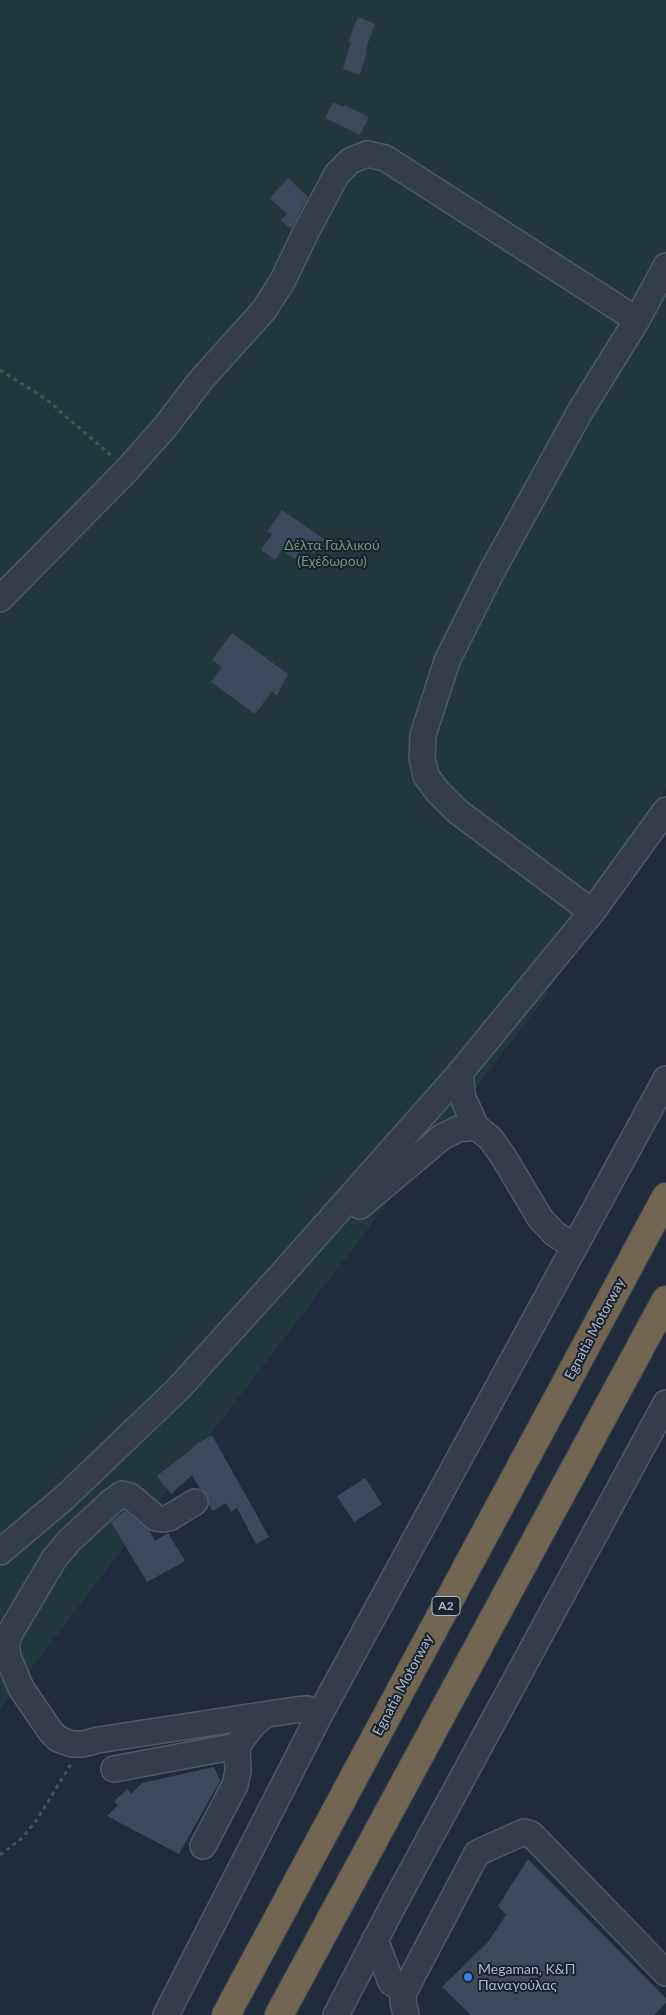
<!DOCTYPE html>
<html>
<head>
<meta charset="utf-8">
<style>
	body { margin:0 }
	canvas { display:block; background:#212b3b }
</style>
</head>
<body>
<canvas width="666" height="2015"></canvas>
<script>
const ctx = document.querySelector('canvas').getContext('2d');
ctx.lineJoin = 'round';
function paint(path, color) { ctx.fillStyle = color; ctx.fill(path, 'evenodd'); }
const poly = rows => new Path2D(rows.map(r => 'M' + r).join(''));
function stroke(path, color, width, dash) { ctx.strokeStyle = color; ctx.lineWidth = width; ctx.lineCap = dash ? 'butt' : 'round'; ctx.setLineDash(dash || []); ctx.stroke(path); }
function drawText(font, color, halo, rows, align = 'center') {
  ctx.font = font + ' Lato,sans-serif'; ctx.lineWidth = 4; ctx.setLineDash([]); ctx.textBaseline = 'middle'; ctx.strokeStyle = halo; ctx.fillStyle = color; for (const [text, x, y, turn = 0] of rows) {
    ctx.save(); ctx.translate(x, y); ctx.rotate((+turn || 0) * Math.PI / 180); ctx.textAlign = isNaN(turn) ? turn : align; if (halo) ctx.strokeText(text, 0, 0); ctx.fillText(text, 0, 0); ctx.restore();
  }
}
paint(poly([
	[0,0,666,0,666,788,544,999,0,1709]
]), '#23383c');
paint(poly([
	[358,17,375,24,365,51,367,52,360,75,343,69,351,42,348,42],
	[333,102,343,107,344,105,369,117,360,135,325,118],
	[288,178,308,197,291,229,281,220,287,214,270,198],
	[282,510,324,539,314,554,303,547,295,559,282,550,275,560,261,550,272,534,267,532],
	[232,633,288,674,277,696,272,691,255,714,211,682,222,667,212,660],
	[212,1435,269,1537,256,1544,237,1508,231,1512,226,1503,213,1511,209,1504,207,1495,200,1489,192,1475,171,1494,157,1476,193,1448,192,1447],
	[365,1478,382,1504,354,1522,337,1496],
	[125,1511,149,1530,155,1541,168,1533,185,1561,147,1582,111,1522],
	[214,1767,220,1781,179,1854,107,1816,118,1805,114,1801,128,1789,131,1794,142,1783],
	[528,1859,666,1998,666,2003,654,2015,471,2015,442,1987,488,1942,506,1915,498,1906]
]), '#3d495b');
const minor = poly([
	[0,599,127,470,165,427,201,380,264,310,282,282,306,232,337,174,350,161,367,154,385,158,637,320],
	[592,912,457,811,438,792,426,776,422,758,423,735,447,661,491,573,581,410,637,320,666,266],
	[460,1073,463,1098,476,1127],
	[360,1206,442,1137,458,1129,476,1127,490,1138,503,1156,540,1218,555,1234,574,1246],
	[195,1502,169,1518,163,1519,156,1518,130,1496,122,1494,111,1502,69,1541,54,1559,10,1633,6,1644,8,1657,21,1688,51,1732,58,1739,72,1744,83,1744,98,1740,295,1710,307,1709,320,1714],
	[0,1552,64,1498,179,1388,284,1272,460,1073,592,912,666,810],
	[114,1769,237,1746],
	[203,1846,235,1785,238,1771,237,1746,251,1727,264,1715],
	[375,1939,391,1982,404,1992],
	[166,2015,320,1714,666,1079],
	[336,2015,395,1902,666,1403],
	[406,2015,403,2002,404,1992,477,1853,524,1832,531,1834,538,1841,666,1973]
]);
const highway = poly([
	[226,2015,666,1197],
	[279,2015,666,1300]
]);
stroke(minor, '#505866', 28);
stroke(highway, '#404856', 30);
stroke(poly([
	[0,370,46,399,114,458],
	[0,1855,22,1838,36,1821,71,1764]
]), '#415559', 3, [4, 4]);
stroke(minor, '#353d4b', 25);
stroke(highway, '#716652', 28);
for (const [x, y, r, color] of [
	[468,1977,5,"#3f7fe0"]
]) { const dot = new Path2D(); dot.arc(x, y, r, 0, 2 * Math.PI); ctx.fillStyle = color; ctx.fill(dot); stroke(dot, '#1a2230', 2); }
for (const [x, y, w] of [
	[446,1606,28]
]) { const box = new Path2D(); box.roundRect(x - w / 2, y - 9.5, w, 19, 4); ctx.fillStyle = '#1a2230'; ctx.fill(box); stroke(box, '#b0b8c7', 1); }
drawText('bold 12px', '#b0b8c7', null, [
	["Α2",446,1606]
]);
drawText('14px', '#669974', '#1a2230', [
	["Δέλτα Γαλλικού",332,545],
	["(Εχέδωρου)",332,561]
]);
drawText('14px', '#b0b8c7', '#1a2230', [
	["Egnatia Motorway",595,1329,-62],
	["Egnatia Motorway",403,1685,-62]
]);
drawText('14px', '#b0b8c7', '#1a2230', [
	["Megaman, Κ&Π",478,1969],
	["Παναγούλας",478,1985]
], 'left');
</script>
</body>
</html>
